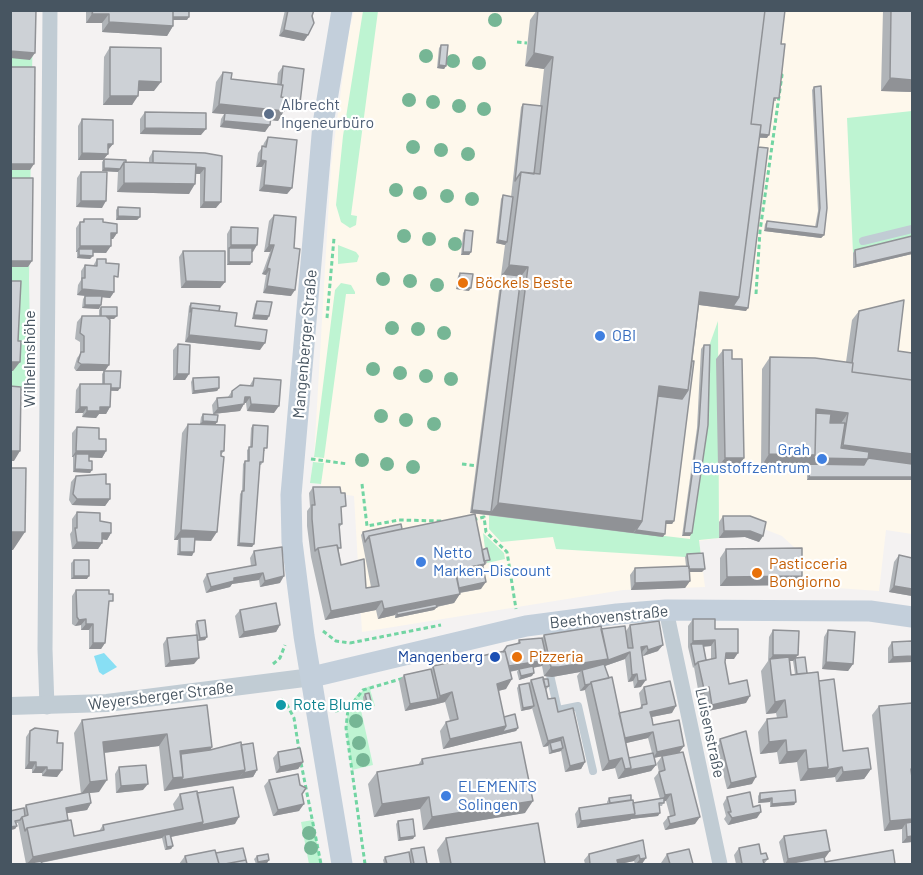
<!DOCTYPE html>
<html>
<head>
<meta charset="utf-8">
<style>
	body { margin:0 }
	#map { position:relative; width:923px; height:875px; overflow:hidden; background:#f4f2f2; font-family:Barlow,sans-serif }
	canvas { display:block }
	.frame { position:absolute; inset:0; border:12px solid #475561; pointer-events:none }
</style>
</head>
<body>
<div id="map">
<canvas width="923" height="875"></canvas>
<div class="frame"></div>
</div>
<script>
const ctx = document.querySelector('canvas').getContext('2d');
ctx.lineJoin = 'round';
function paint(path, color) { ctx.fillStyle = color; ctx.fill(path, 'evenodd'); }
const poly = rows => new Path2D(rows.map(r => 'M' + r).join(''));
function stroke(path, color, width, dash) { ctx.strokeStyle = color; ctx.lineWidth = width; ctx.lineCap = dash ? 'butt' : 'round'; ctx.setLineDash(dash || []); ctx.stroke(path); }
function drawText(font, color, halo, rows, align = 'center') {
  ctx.font = font + ' Barlow,sans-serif'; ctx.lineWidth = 4.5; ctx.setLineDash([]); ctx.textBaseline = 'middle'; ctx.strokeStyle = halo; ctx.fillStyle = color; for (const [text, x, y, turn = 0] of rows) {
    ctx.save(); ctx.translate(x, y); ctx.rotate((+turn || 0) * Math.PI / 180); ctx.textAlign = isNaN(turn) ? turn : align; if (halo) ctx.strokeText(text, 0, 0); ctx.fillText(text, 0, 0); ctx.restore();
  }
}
paint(poly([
	[354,11,912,11,912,534,886,530,879,591,795,585,795,548,782,536,746,522,719,523,719,538,699,541,705,587,623,590,362,632,354,496,320,491,321,484,310,483,314,457,331,166,348,36]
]), '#fef8ec');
paint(poly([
	[10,11,33,11,29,280,31,391,11,389],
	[363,11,378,11,351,215,357,216,356,225,350,228,341,222,336,205,343,136],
	[912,111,912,239,853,253,847,118],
	[338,245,356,252,359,256,357,262,338,264],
	[341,283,351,285,355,292,355,294,346,294,324,458,314,457,335,290],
	[718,321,719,538,699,540,701,556,685,557,556,549,553,537,501,542,489,529,489,515,690,539,708,349],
	[313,462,324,463,321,484,310,483],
	[483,533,504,553,505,559,487,563],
	[369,686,375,706,361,710,373,765,352,770,346,728,348,709,356,696],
	[313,820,321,864,309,864,301,822]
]), '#bef4d2');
paint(poly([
	[104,653,117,667,103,675,99,672,94,656]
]), '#88dff4');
stroke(poly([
	[517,42,527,43],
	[756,294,760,231,782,75,780,75],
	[327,318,334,238],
	[311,459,348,464],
	[462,464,478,466],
	[362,484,367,526,399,520,442,521],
	[473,520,484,517,486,532,507,552,516,609],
	[323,631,336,641,350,643],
	[350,643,441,625],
	[273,664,280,658,285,645],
	[281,699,286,703,294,718,299,750],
	[335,711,348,709],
	[301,763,321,864],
	[365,864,346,728,348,709,363,690,404,678]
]), '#72d5a3', 3, [4.5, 3]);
stroke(poly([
	[863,241,912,229],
	[550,675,558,710,578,706,593,771]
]), '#c1ccd4', 8);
stroke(poly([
	[666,610,720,864],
	[47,707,45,649,50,10]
]), '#c1ccd4', 15);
stroke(poly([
	[10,706,107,703,312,677]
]), '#c1ccd4', 18);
stroke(poly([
	[342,10,323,124,291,495,292,542,304,636,342,864],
	[312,677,526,626,617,614,666,610,870,611,912,617]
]), '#c3cfdb', 21);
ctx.fillStyle = '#76b695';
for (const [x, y] of [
	[495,20],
	[426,56],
	[453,61],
	[479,63],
	[409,100],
	[433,102],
	[459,106],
	[484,109],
	[413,147],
	[441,150],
	[468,154],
	[396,190],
	[420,193],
	[447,196],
	[472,199],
	[404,236],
	[429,239],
	[455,244],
	[383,279],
	[410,281],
	[437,285],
	[392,328],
	[418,329],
	[444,333],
	[373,369],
	[400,373],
	[426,376],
	[451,379],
	[381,416],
	[406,420],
	[434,424],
	[362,460],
	[387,464],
	[413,467],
	[356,721],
	[359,743],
	[363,760],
	[309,833],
	[311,848]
]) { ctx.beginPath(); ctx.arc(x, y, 7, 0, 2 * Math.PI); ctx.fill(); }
paint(poly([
	[86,10,189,10,187,20,173,20,173,26,167,36,102,32,102,23,86,23],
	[285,10,314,10,308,35,304,41,279,36],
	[537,10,785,10,781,44,776,101,773,101,767,138,759,138,746,311,699,305,674,521,672,524,666,524,663,537,470,513,505,245,496,243,501,199,503,195,511,197,521,107,523,104,540,106,544,69,525,66,530,20],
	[883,10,912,10,912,92,881,91],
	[441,45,446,66,444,69,437,68,439,48],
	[110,47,154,91,139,91,132,105,103,105,104,57],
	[283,66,295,109,285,108,278,121,270,120,265,132,220,127,221,119,224,114,212,113,216,82,223,72,231,79,277,85,278,73],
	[814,87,824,235,821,238,764,231,765,224,767,221,815,227,818,211,812,90],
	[145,112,201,135,140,134,140,119],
	[82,119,113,144,108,150,108,154,103,160,78,160,78,126],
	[268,137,292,188,287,194,259,191,262,167,256,167,258,153,263,146,264,143],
	[153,151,205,153,216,208,200,208,200,174,195,174,189,194,117,192,118,172,102,171,102,162,104,159,126,162,149,163,149,158],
	[81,172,102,208,76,207,77,178],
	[118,207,140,217,137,220,116,220,116,210],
	[274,215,294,248,291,296,263,293,266,275,262,274,270,252,264,252,269,221],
	[84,219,103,222,117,233,113,239,111,239,106,253,93,253,90,259,77,258,77,252,76,252,76,228,80,222,82,222],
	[231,227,253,252,252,252,250,265,227,265,227,234],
	[465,230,471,252,469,255,461,255,463,233],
	[912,236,912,254,853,268,853,253,855,250],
	[183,251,225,282,220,288,181,288,179,257],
	[97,259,106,263,114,282,114,292,110,298,102,297,99,309,82,308,83,299,85,296,77,295,78,285,81,280,81,271,85,265,93,266],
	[460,273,469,291,456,289,458,276],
	[257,301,269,316,267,320,252,319,255,304],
	[191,303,219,311,260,350,185,342,189,306],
	[101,307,114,319,109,319,105,371,118,391,111,391,110,407,106,414,99,414,96,418,82,417,83,413,75,413,76,390,80,384,102,384,102,374,104,371,76,371,74,368,77,358,80,354,80,342,75,339,77,322,82,316,99,316,99,310],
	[859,311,898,351,912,480,807,480,807,467,761,467,762,369,770,357,846,362,852,320],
	[178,344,189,374,185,380,173,380,173,350],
	[704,345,710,345,690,536,682,536,697,428,701,349],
	[723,350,732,359,744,458,738,467,718,467,716,359],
	[193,378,219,388,217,391,192,394,191,382],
	[254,378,274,413,247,411,246,403,244,403,240,411,213,414,212,405,217,398,228,397,232,391,250,385],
	[203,414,217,422,215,425,224,451,221,455,211,541,194,540,192,556,177,555,178,540,174,540,182,433,188,424,200,424,201,417],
	[253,425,265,451,264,451,263,462,261,465,259,465,254,544,252,547,237,546,240,494,242,491,243,464,245,461,247,461,247,450,250,447,251,428],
	[77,427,99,439,106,451,102,458,89,457,89,461,92,470,90,473,73,472,73,457,72,457,72,433],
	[76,476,106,484,110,499,105,506,72,505,69,500,71,482],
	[313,487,342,512,342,524,339,528,339,552,341,565,366,588,371,587,361,535,363,532,402,529,482,550,487,563,485,564,483,567,481,589,460,593,454,603,437,607,434,610,395,618,395,615,378,619,376,610,325,620,311,557,307,526,307,511,310,507,309,493],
	[77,512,100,521,111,533,107,540,102,539,102,543,98,549,72,549,70,534,72,531,72,519],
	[723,516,763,536,759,542,745,537,719,538,719,522],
	[726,549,802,576,795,585,720,586,720,558],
	[254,551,280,583,260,587,259,580,232,584,230,587,206,593,203,581,207,574,251,566,250,558],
	[687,554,702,572,689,572,690,581,685,588,631,590,630,575,635,568,686,566,685,557],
	[899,555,912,596,889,592,894,562],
	[74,560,87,579,71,579,71,563],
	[76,590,108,607,105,643,101,649,89,649,89,630,81,630,81,625,75,626,72,624,72,596],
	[240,610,280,625,276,632,239,638,235,616],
	[693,619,715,629,734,659,725,659,725,662,729,684,746,703,708,711,704,694,699,695,694,667,693,668,688,647,688,626],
	[711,646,711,659,706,660,704,647],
	[197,621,205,640,197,641,194,664,165,667,163,644,167,638,196,635,195,624],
	[630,625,658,651,643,656,642,652,641,687,634,688,633,681,628,682,625,659,605,666,619,713,639,709,641,706,639,693,644,687,672,713,652,717,653,725,684,746,679,752,695,824,665,830,663,823,668,817,670,816,666,801,664,801,662,806,659,806,658,816,631,819,630,820,577,828,575,814,579,808,607,804,607,802,609,798,631,800,633,803,660,799,654,778,659,772,657,763,662,756,676,753,654,758,656,765,651,771,618,779,615,768,602,771,585,691,585,690,580,691,577,676,580,672,552,677,544,676,542,666,533,668,532,676,519,680,517,672,518,670,510,672,506,689,498,691,504,717,518,728,516,731,443,749,440,731,446,722,450,721,445,702,433,705,405,711,399,681,404,675,431,669,433,666,503,652,517,644,519,640,542,638,544,635,601,629,626,631],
	[648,738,652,753,629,758,626,743],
	[773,630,807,673,819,681,843,751,871,769,864,779,836,782,835,777,800,781,797,762,779,764,777,752,760,754,758,732,767,719,777,718,776,713,766,714,761,671,768,661,769,637],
	[790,661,793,661,795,674,791,675],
	[828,630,853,664,848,671,822,669,824,637],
	[912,641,888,663,888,648,892,642],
	[543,679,549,686,546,690,548,699,558,712,585,762,581,769,565,772,561,751,549,754,548,746,543,747,532,708,531,709,521,711,517,688,519,685,529,683,531,680],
	[365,694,368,704,364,705,363,697],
	[912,703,912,842,902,843,902,829,884,831,872,715,879,706],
	[207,705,212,747,210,750,241,745,257,770,253,777,164,791,159,746,104,753,99,792,89,793,91,803,87,810,67,813,68,820,74,836,99,831,103,825,175,811,173,804,180,794,197,793,235,824,171,837,173,846,171,849,165,850,162,838,41,863,26,864,18,823,16,823,17,826,15,829,10,830,26,805,81,794,74,733,82,720],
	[30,731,57,743,62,770,57,777,42,776,42,773,32,773,32,769,25,769,26,737],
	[720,739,752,784,727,789,716,745],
	[278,752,303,762,298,769,276,773,273,758],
	[422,759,525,813,423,830,420,809,374,817,368,784,377,772,418,765],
	[119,767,143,790,116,793,115,774],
	[269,780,302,794,299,811,273,816,264,786],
	[760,793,796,802,794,805,770,807,770,802,758,803,758,796],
	[727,797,753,807,757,818,728,825,724,819,726,816,723,804],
	[398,821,413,839,398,841,396,824],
	[784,836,825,858,825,862,895,864,784,864,779,842],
	[446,838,545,864,440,864,437,850],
	[643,840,642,864,635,864,634,861,620,864,585,864,584,860,589,854],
	[739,848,761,854,768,859,764,864,736,864,734,855],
	[411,849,427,864,384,864,383,860,385,857,409,852],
	[216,853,247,864,179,864,185,856],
	[667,854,693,864,661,864,661,863],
	[257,856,269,860,267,863,256,864,254,859]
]), '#b0b4b8');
paint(poly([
	[92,14,109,14,102,23,86,23],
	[169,17,189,17,187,20,167,20],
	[109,22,173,26,167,36,102,32],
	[284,30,308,35,304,41,279,36],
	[10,51,35,53,30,60,10,58],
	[534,53,553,57,544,69,525,66],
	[439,65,446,66,444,69,437,68],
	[890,78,912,80,912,92,881,91],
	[139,81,161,82,154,91,132,91],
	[110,96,138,96,132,105,103,105],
	[279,100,300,103,295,109,274,107],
	[219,104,284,111,278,121,225,114,225,113,224,114,212,113],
	[224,121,270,125,265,132,220,127],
	[145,128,206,129,201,135,140,134],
	[744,133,769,135,767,138,742,136],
	[108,144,113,144,108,150,103,150],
	[82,153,108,154,103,160,78,160],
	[261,160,266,161,262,167,256,167],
	[10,164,34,164,30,170,10,170],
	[153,166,205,168,200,174,148,173],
	[104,168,120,169,118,172,102,171],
	[124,183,195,184,189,194,117,192],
	[264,185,292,188,287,194,259,191],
	[81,201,106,201,102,208,76,207],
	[204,202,221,202,216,208,200,208],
	[118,216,140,217,137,220,116,220],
	[766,228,824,235,821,238,764,231],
	[111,233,117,233,113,239,107,239],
	[498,240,507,242,505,245,496,243],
	[231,245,257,245,253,252,229,251,229,248],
	[269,245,274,245,270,252,264,252],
	[80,246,111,246,106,253,79,252,79,249,77,252,76,252],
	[463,252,471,252,469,255,461,255],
	[912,252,912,254,853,268,856,265],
	[79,255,93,256,90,259,77,258],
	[10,261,32,261,28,267,10,267],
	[229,262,252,262,250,265,227,265],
	[509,265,528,267,519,279,503,274,501,277],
	[267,268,270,269,266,275,262,274],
	[186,281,225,282,220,288,181,288],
	[267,286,295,290,291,296,263,293],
	[458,286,471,288,469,291,456,289],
	[82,289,114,292,110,298,77,295],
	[700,292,739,297,748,308,746,311,692,304],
	[85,305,101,305,99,309,82,308],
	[254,315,269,316,267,320,252,319],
	[101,316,117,316,114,319,99,319],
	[189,335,265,343,260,350,185,342],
	[10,362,20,362,13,371,10,371],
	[81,364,109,365,105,371,76,371],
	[177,374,189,374,185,380,173,380],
	[659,386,688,390,679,402,653,395],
	[104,387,120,388,118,391,102,390],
	[219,388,217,391,192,394,194,391],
	[245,397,250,397,246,403,241,403],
	[244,404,240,411,213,414,218,408],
	[251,404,279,406,274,413,247,411],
	[80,407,87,407,83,413,75,413],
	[100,407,110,407,106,414,99,414,96,418,82,417,87,411],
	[816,409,848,413,839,426,814,423],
	[203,421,217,422,215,425,200,424],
	[843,445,912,454,912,468,861,468,809,464,807,467,761,467,769,454,815,455,835,457],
	[10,451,20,451,14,461,10,461],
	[76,451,106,451,102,458,75,457,76,454,73,457,72,457],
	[725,458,744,458,738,467,718,467],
	[75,469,92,470,90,473,73,472],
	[809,477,912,477,912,480,807,480],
	[77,499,110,499,105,506,72,505],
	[498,503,642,521,633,533,489,515],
	[472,510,491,512,489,515,470,513],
	[666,521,674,521,672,524,664,524],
	[181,530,217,532,211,541,180,540,180,537,178,540,174,540],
	[636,530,665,534,663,537,633,533],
	[724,531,750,531,763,536,759,542,745,537,719,538],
	[10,532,25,532,13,550,10,550],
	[102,533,111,533,107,540,98,539],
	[684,533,692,533,690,536,682,536],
	[77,542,102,543,98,549,72,549],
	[239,543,254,544,252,547,237,546],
	[180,552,194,552,192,556,177,555],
	[485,564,478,574,454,579,455,570],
	[689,569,705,569,702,572,687,572],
	[263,573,259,580,232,584,230,587,206,593,211,587,234,578],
	[74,576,89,576,87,579,71,579],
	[284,576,280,583,260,587,265,581],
	[802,576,795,585,720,586,727,577],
	[690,581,685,588,631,590,635,583],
	[486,582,481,589,452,594,456,588],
	[894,586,912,589,912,596,889,592],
	[460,594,454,603,397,615,397,612,395,615,378,619,384,609],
	[382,601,376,610,325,620,331,611],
	[437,607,434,610,395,618,397,615],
	[86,619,81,625,75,626,79,620],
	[86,624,93,624,89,630,81,630],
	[280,625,276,632,239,638,244,632],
	[207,637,205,640,197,641,200,638],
	[715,640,711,646,691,647,691,644,693,641],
	[93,643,105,643,101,649,89,649],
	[663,645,658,651,643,656,648,650],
	[647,646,642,652,641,647],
	[630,652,625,659,602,667,582,670,580,672,552,677,544,676,551,667],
	[726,653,738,653,734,659,722,659],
	[773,655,798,655,793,661,770,661,770,659],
	[912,656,912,662,888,663,893,657],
	[199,658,194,664,165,667,170,661],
	[547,660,542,666,520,670,519,669,518,670,502,673,507,667],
	[826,662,853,664,848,671,822,669],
	[534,673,532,676,519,680,521,676],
	[637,674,633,681,628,682,632,675],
	[512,679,506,689,490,693,497,684],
	[646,680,641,687,634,688,638,681],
	[590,684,585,690,580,691,585,685],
	[709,687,704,694,699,695,704,689],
	[452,692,445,702,433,705,405,711,410,704,438,699,440,696],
	[750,696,746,703,708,711,712,705],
	[785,700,776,713,766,714,775,702],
	[534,706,531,709,521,711,523,708],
	[676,706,672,713,646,718,650,712],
	[506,726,518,728,516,731,443,749,450,739],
	[653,732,648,738,618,745,622,738],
	[167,734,159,746,94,754,103,742],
	[563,737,559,743,550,743,548,746,543,747,548,741],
	[786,740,777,752,760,754,769,742],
	[684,746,679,753,653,758,657,752],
	[212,747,204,760,179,763,180,751],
	[563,748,561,751,549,754,552,751],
	[806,750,797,762,779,764,787,752],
	[622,758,615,768,602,771,609,761],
	[29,762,36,762,32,769,25,769],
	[303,762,298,769,276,773,280,767],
	[585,762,581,769,565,772,570,766],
	[656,765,651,771,618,779,625,769],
	[36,767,47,767,42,773,32,773],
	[828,767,842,767,835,777,800,781,808,769],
	[871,769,864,779,836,782,843,772],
	[47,770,62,770,57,777,42,776],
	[245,770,238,779,175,789,181,780],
	[257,770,253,777,238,779,243,773],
	[183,777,175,789,164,791,173,778],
	[756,777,752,784,727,789,731,783],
	[107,780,99,792,81,794,90,782],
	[148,784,143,790,116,793,121,786],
	[671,794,666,801,661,802,665,795],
	[429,797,420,809,374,817,382,804],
	[772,798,770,802,758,803,760,800],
	[533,801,525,813,423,830,432,817],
	[796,802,794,805,770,807,772,804],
	[91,803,87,810,62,814,66,808],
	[304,804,299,811,273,816,278,810],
	[761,812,757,818,728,825,732,818],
	[660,813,658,816,631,819,630,820,577,828,581,821,635,814],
	[239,817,235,824,165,838,165,835,162,838,34,864,27,864,33,857,203,822],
	[700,817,695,824,665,830,670,824],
	[912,819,912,826,906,823,902,829,884,831,890,821],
	[17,826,15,829,10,830,10,827],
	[415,836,413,839,398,841,400,838],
	[912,836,912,842,902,843,907,837],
	[173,846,171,849,165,850,167,847],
	[830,851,825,858,792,864,792,863,791,864,785,864,788,859],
	[639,855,634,861,620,864,613,864,617,860],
	[646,858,642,864,636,864,640,859],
	[269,860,267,863,257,864,258,862]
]), '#909296');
const building = poly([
	[10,10,36,10,35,53,10,51,10,10],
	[93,10,173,10,173,26,109,22,109,14,92,14,93,10],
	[173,10,189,10,189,17,173,17,173,10],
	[288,10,314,10,312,16,314,23,308,35,284,30,288,10],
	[538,10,765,10,751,124,761,125,739,297,700,292,688,390,659,386,642,521,498,503,528,267,509,265,521,172,540,174,553,57,534,53,538,10],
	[765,10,785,10,781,44,785,44,779,98,774,98,769,135,760,134,761,125,751,124,765,10],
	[891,10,912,10,912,80,890,78,891,10],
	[441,45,448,45,446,66,439,65,441,45],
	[110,47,161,48,161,82,139,81,138,96,110,96,110,47],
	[283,66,304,69,300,103,285,101,286,98,281,97,283,85,281,85,283,66],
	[10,67,35,67,34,164,10,164,10,67],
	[223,72,232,73,231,79,283,85,281,97,286,98,284,111,219,104,223,72],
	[821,86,827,208,824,235,766,228,767,221,817,227,820,208,814,87,821,86],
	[523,104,542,106,534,174,521,172,515,181,523,104],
	[145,112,206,113,206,129,145,128,145,112],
	[225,113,271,117,270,125,224,121,225,113],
	[82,119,113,120,113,144,108,144,108,154,82,153,82,119],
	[268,137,297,140,292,188,264,185,266,161,261,160,262,146,266,147,268,137],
	[758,147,768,148,748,308,733,306,739,297,758,147],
	[153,151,205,153,222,156,221,202,204,202,205,168,196,167,196,164,153,163,153,151],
	[104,159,126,160,126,162,124,162,120,169,104,168,104,159],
	[124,162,196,164,195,184,124,183,124,162],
	[81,172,107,172,106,201,81,201,81,172],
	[10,178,33,178,32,261,10,261,10,178],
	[503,195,513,197,507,242,498,240,503,195],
	[118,207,140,208,140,217,118,216,118,207],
	[274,215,296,217,294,248,300,249,295,290,267,286,270,269,267,268,274,245,269,245,274,215],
	[84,219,103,219,103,222,117,224,117,233,111,233,111,246,80,246,80,222,84,222,84,219],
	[231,227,258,228,257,245,231,245,231,227],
	[465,230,473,231,471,252,463,252,465,230],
	[912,236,912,252,856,265,855,250,912,236],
	[229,248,252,248,252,262,229,262,229,248],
	[79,249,93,249,93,256,79,255,79,249],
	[183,251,225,251,225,282,186,281,183,251],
	[97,259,106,259,106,263,119,264,118,277,114,276,114,292,82,289,82,278,85,278,85,265,97,266,97,259],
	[460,273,473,274,471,288,458,286,460,273],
	[503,274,521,276,491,512,472,510,503,274],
	[10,281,21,281,18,341,21,341,20,362,10,362,10,281],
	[85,296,102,296,101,305,85,305,85,296],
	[904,300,898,351,912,353,912,380,852,372,853,363,852,363,859,311,904,300],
	[257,301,272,302,269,316,254,315,257,301],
	[191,303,220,306,219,311,192,308,190,312,191,303],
	[101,307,117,307,117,316,101,316,101,307],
	[192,308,237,313,235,326,267,330,265,343,189,335,192,308],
	[82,316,106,316,110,320,109,365,81,364,78,362,81,352,84,352,84,336,80,333,82,316],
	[178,344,190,345,189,374,177,374,178,344],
	[704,345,710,345,708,425,692,533,684,533,699,425,704,345],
	[723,350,732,350,732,359,742,359,744,458,725,458,723,350],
	[770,357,815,358,853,363,852,372,912,380,912,454,843,445,848,413,816,409,815,455,769,454,770,357],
	[692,361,694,361,674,521,666,521,665,534,636,530,642,521,658,396,682,399,688,390,692,361],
	[104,371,121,371,120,388,111,388,111,384,104,384,104,371],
	[219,377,219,388,194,391,193,378,219,377],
	[254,378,281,380,279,406,251,404,250,397,245,397,244,404,218,408,217,398,232,397,232,391,240,385,253,386,254,378],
	[80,384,111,384,110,407,100,407,100,411,87,411,87,407,80,407,80,384],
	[10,386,21,387,20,451,10,451,10,386],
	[816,413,831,414,830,423,845,423,841,448,869,452,868,459,813,458,815,455,816,413],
	[203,414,218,415,217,422,203,421,203,414],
	[188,424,225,425,224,451,221,451,221,456,224,457,217,532,181,530,188,424],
	[253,425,268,426,267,448,264,448,263,462,260,462,254,544,239,543,242,491,244,491,245,461,249,461,249,447,252,447,253,425],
	[77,427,99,428,99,439,106,439,106,451,76,451,77,427],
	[76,454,89,454,89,461,92,461,92,470,75,469,76,454],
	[868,458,912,464,912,477,809,477,809,464,864,465,868,458],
	[10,468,26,468,25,532,10,532,10,468],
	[106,474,106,484,110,484,110,499,77,499,73,494,76,476,106,474],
	[313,487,340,487,341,493,345,493,346,506,341,507,342,524,339,524,341,548,338,548,337,545,318,548,315,551,312,519,312,505,315,505,313,487],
	[77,512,100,513,100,521,111,523,111,533,102,533,102,543,77,542,75,528,77,528,77,512],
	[475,514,485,564,455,570,460,594,384,609,382,601,331,611,318,548,337,545,341,565,364,559,366,588,379,586,369,536,475,514],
	[723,516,750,516,766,522,763,536,750,531,724,531,723,516],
	[401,524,402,529,369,536,365,542,363,532,401,524],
	[180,537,195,537,194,552,180,552,180,537],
	[282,547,284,576,265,581,263,573,234,578,234,581,211,587,207,574,256,565,254,551,282,547],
	[487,548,490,560,484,561,482,550,487,548],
	[802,548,802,576,727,577,726,549,802,548],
	[703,553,705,569,689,569,687,554,703,553],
	[899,555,912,558,912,589,894,586,899,555],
	[74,560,89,560,89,576,74,576,74,560],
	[689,566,690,581,635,583,635,568,689,566],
	[483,567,486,582,459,588,456,573,483,567],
	[76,590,109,590,109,594,113,594,113,601,109,601,105,643,93,643,93,624,86,624,86,619,79,620,77,617,76,590],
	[276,603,280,625,244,632,240,610,276,603],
	[436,604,437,607,397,615,397,612,436,604],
	[693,619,715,619,715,629,738,629,738,653,726,653,725,662,729,684,747,680,750,696,712,705,709,687,704,689,698,662,716,658,715,640,693,641,693,619],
	[205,620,207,637,200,638,197,621,205,620],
	[659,621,663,645,648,650,647,646,641,647,646,680,638,681,637,674,632,675,630,652,606,661,608,659,601,629,625,626,628,648,633,648,630,625,659,621],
	[601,626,608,659,559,667,551,667,544,635,601,626],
	[773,630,799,631,798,655,773,655,773,630],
	[828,630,855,632,853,664,826,662,828,630],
	[197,635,199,658,170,661,167,638,197,635],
	[542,638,547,660,509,666,505,651,503,652,507,646,520,643,519,640,542,638],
	[912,641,912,656,893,657,892,642,912,641],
	[691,644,703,644,706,660,698,662,695,665,691,644],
	[505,651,512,679,497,684,506,726,450,739,446,722,458,719,452,692,440,696,433,666,505,651],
	[789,657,791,675,818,672,828,767,808,769,806,750,787,752,786,740,769,742,767,719,787,717,785,700,775,702,770,659,789,657],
	[805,657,807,673,797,674,795,658,805,657],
	[604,664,609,678,591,682,590,684,585,685,582,670,604,664],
	[533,666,534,673,521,676,519,669,533,666],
	[431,669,438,699,410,704,404,675,431,669],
	[543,677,548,699,555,698,558,712,573,708,585,762,570,766,563,737,548,741,531,680,543,677],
	[612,677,631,768,625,769,622,758,609,761,591,682,612,677],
	[543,679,548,679,549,686,545,687,543,679],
	[834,679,843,751,868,748,871,769,843,772,842,767,826,770,828,767,819,681,834,679],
	[670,681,676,706,650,712,652,719,653,725,679,720,684,746,657,752,653,732,625,738,619,713,642,708,642,705,647,704,644,687,670,681],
	[529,683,534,706,523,708,519,685,529,683],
	[369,693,371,701,367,702,365,694,369,693],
	[912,703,912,769,911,769,912,778,912,819,890,821,879,706,912,703],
	[207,705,212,747,180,751,183,777,173,778,167,734,103,742,107,780,90,782,82,720,207,705],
	[515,714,518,728,502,732,506,726,504,717,515,714],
	[35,728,58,731,57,743,63,743,62,770,47,770,47,767,36,767,36,762,29,762,30,731,35,728],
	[746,731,756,777,731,783,720,739,746,731],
	[561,740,563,748,552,751,550,743,561,740],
	[241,742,245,770,181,780,183,777,181,754,210,750,241,742],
	[521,742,533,801,432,817,429,797,382,804,377,772,423,764,422,759,427,758,521,742],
	[253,743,257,770,243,773,245,770,241,745,253,743],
	[300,748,303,762,280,767,278,752,300,748],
	[683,752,700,817,670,824,668,817,675,815,671,794,665,795,659,772,665,770,662,756,683,752],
	[653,753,656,765,629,770,631,768,629,758,653,753],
	[146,765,148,784,121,786,119,767,146,765],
	[298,774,300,785,306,788,302,794,304,804,278,810,269,780,298,774],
	[233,787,239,817,201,825,203,822,197,793,233,787],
	[795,790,796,802,772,804,772,798,760,800,760,793,795,790],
	[197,791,203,822,33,857,27,828,71,820,74,836,104,830,103,825,183,809,180,794,197,791],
	[89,792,91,803,66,808,68,820,27,828,25,831,22,817,28,815,26,805,89,792],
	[750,792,753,807,760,805,761,812,732,818,728,812,731,812,727,797,750,792],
	[631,795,631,800,610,803,609,798,631,795],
	[664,798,664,803,659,803,660,813,633,816,635,814,633,803,664,798],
	[633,800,635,814,581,821,579,808,633,800],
	[24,808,25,816,22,817,20,820,15,821,17,826,10,827,10,811,24,808],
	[413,819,415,836,400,838,398,821,413,819],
	[912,822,912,836,907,837,906,823,912,822],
	[538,823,545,864,451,864,446,838,538,823],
	[826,830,830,851,788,859,784,836,826,830],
	[170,834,173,846,167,847,165,835,170,834],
	[643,840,646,858,640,859,639,855,617,860,618,864,590,864,589,854,643,840],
	[759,844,761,854,766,853,768,859,763,860,764,864,742,864,739,848,759,844],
	[424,847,427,864,414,864,411,849,424,847],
	[243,848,246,860,225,864,219,864,216,853,243,848],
	[689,849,693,864,670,864,667,854,689,849],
	[215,850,219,864,187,864,185,856,215,850],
	[893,850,895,864,792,864,792,863,824,857,825,862,893,850],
	[409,852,411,864,387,864,385,857,409,852],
	[268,854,269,860,258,862,257,856,268,854],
	[246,860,247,864,225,864,246,860],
	[41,861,42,864,25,864,41,861]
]);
paint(building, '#cdd1d6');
stroke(building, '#909296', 1.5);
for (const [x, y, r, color] of [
	[269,114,6,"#5c6f8a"],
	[463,283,6,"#e8710a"],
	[600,336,6,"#3f7fe0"],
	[822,459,6,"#3f7fe0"],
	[421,562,6,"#3f7fe0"],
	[757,573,6,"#e8710a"],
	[495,657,6,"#1a4fb4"],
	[517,657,6,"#e8710a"],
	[281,705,6,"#0f9aa8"],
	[446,796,6,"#3f7fe0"]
]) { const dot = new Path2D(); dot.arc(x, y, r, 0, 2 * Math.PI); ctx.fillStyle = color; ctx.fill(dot); stroke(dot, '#fff', 2); }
drawText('16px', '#4e5e75', '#fff', [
	["Albrecht",281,105],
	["Ingeneurbüro",281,123]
], 'left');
drawText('16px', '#c56008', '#fff', [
	["Böckels Beste",475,283],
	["Pasticceria",769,564],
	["Bongiorno",769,582],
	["Pizzeria",529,657]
], 'left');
drawText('16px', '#366cbe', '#fff', [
	["OBI",612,336],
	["Grah",810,450,"right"],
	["Baustoffzentrum",810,468,"right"],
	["Netto",433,553],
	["Marken-Discount",433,571],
	["ELEMENTS",458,787],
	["Solingen",458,805]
], 'left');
drawText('16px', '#475561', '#fff', [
	["Mangenberger Straße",305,344,-85],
	["Wilhelmshöhe",30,359,-90],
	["Beethovenstraße",609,617,-6],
	["Weyersberger Straße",161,696,-7],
	["Luisenstraße",710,733,78]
]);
drawText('16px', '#164399', '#fff', [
	["Mangenberg",483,657]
], 'right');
drawText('16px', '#0d838f', '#fff', [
	["Rote Blume",293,705]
], 'left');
</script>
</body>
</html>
